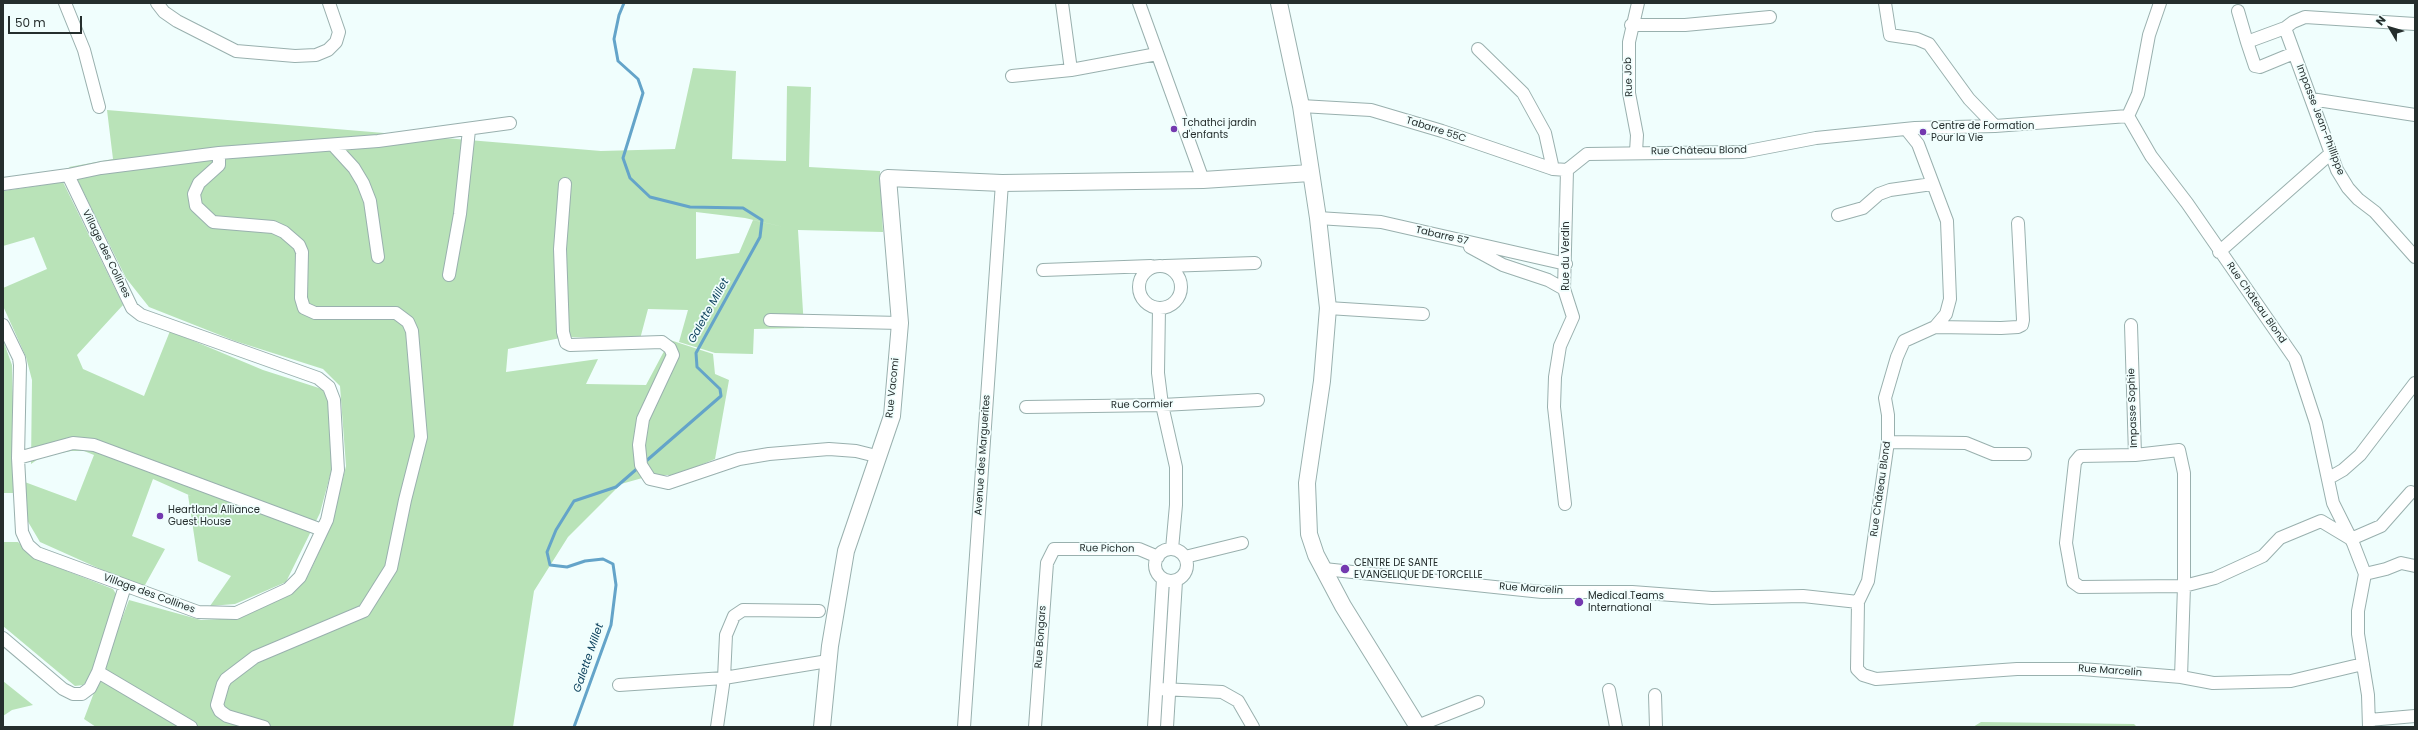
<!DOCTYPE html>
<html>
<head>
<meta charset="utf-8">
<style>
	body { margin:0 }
	#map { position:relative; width:2418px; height:730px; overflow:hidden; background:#f0fefd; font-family:Poppins,sans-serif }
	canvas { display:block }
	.frame { position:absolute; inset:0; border:4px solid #252e2d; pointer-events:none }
	.north { position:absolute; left:2370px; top:8px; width:40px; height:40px; -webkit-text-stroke:3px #f0fefd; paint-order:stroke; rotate:308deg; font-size:11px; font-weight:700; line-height:16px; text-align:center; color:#252e2d }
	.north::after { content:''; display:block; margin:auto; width:14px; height:18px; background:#252e2d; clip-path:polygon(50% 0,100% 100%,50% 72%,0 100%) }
	.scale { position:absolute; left:8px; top:16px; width:74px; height:18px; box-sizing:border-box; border:2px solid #252e2d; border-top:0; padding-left:5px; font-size:12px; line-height:14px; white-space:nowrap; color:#252e2d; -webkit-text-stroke:3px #f0fefd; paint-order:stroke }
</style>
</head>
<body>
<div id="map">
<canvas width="2418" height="730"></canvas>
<div class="frame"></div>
<div class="north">N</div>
<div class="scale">50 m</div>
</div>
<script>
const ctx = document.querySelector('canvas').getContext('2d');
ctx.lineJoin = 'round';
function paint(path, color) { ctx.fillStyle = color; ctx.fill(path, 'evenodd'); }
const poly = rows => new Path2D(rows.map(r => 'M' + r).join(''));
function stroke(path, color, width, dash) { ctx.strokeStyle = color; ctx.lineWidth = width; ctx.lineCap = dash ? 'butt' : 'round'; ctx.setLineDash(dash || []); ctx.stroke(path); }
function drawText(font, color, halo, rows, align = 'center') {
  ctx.font = font + ' Poppins,sans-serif'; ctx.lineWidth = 3.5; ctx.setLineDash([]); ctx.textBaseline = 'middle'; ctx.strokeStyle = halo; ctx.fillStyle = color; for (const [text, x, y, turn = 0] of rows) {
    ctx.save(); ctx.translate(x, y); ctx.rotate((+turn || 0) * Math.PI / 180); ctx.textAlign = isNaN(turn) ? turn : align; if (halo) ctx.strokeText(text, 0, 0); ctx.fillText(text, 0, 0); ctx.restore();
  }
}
paint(poly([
	[693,68,736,71,732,159,786,161,787,86,811,87,809,167,880,171,883,232,798,230,804,328,754,329,753,354,715,353,679,342,688,310,648,309,640,339,565,337,508,349,506,372,598,359,586,384,646,385,670,340,713,354,715,374,729,380,715,459,676,475,653,475,621,484,568,537,534,591,513,727,96,727,84,719,129,600,201,620,240,618,285,597,308,576,331,526,346,466,340,386,323,369,235,341,149,307,126,278,77,179,69,167,113,159,107,110,601,151,675,149],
	[696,212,745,218,788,228,753,220,739,253,696,259],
	[63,182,123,305,77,355,83,369,144,396,170,331,263,370,322,389,329,398,332,468,320,513,286,582,235,604,210,606,231,576,198,561,188,495,191,496,153,479,132,536,165,549,145,585,136,585,40,542,27,520,22,481,76,501,94,455,84,451,71,451,41,457,31,464,32,380,26,357,3,306,3,288,47,269,34,237,3,246,3,191],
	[3,340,12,365,15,493,3,493],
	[3,542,18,542,36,559,113,589,116,594,117,603,90,678,83,685,75,686,3,626],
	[3,681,33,705,12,710,3,716],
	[1981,722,2134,724,2137,727,1973,727]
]), '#b9e3b8');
stroke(poly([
	[624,3,619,15,614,39,618,61,638,79,643,93,623,158,630,178,650,197,690,207,743,208,762,220,760,237,696,353,697,367,720,389,721,396,645,462],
	[574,727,611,625,616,585,613,564,603,559,585,561,567,567,550,565,547,552,556,530,574,501,616,487,639,467]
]), '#64a4c9', 3);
const street = poly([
	[65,3,84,50,99,107],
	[157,3,164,12,177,21,236,51,295,56,316,55,328,50,336,42,339,32,329,3],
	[1062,3,1071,70],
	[1139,3,1203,180],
	[1885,3,1890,35,1917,39,1929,44,1969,99,1995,126],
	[2238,11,2247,42,2285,28,2337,170,2348,188,2358,199,2375,212,2415,257],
	[1631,25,1685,25,1770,17],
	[2285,28,2293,22,2305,17,2415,24],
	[2247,42,2255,66,2260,67,2294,53],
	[1478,49,1523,93,1545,133,1553,169],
	[1012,76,1071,70,1157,54],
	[2311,99,2415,115],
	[1301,106,1371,110,1442,131,1553,169,1567,170],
	[2128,116,2151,156,2187,203,2295,359,2316,423,2333,503,2353,543,2365,574,2358,611,2358,634,2368,695,2369,727],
	[2128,116,2138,94,2149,35,2160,3],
	[1906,129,1918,144,1947,221,1950,299,1946,314,1935,327,1904,341,1897,357,1885,398,1888,415,1888,442,1868,581,1858,602,1857,669,1863,675,1876,679,2017,669,2082,669,2181,677,2213,683,2291,681,2363,664],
	[333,145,354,168,363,183,370,201,378,257],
	[1636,152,1637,135,1629,93,1629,42,1638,3],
	[219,153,219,165,199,183,194,194,196,206,213,222,273,227,284,232,299,245,302,252,301,298,304,308,315,313,396,313,408,322,412,331,421,437,405,500,391,568,364,611,255,657,226,679,223,684,217,705,220,711,227,716,264,727],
	[1567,170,1587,154,1743,152,1816,138,1915,128,1995,126,2128,116],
	[3,184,68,175,101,168,219,153,378,141,510,123],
	[565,184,560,249,563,332,566,343,570,345,662,342,670,348,673,355,643,419,639,445,641,465,650,479,668,483,739,459,769,454,829,449,856,451,876,456],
	[1838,215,1863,208,1879,194,1890,190,1932,184],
	[1318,218,1381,222,1566,264],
	[1470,247,1503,265,1548,280,1564,289],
	[2219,252,2331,153],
	[1165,266,1255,263],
	'1139 287a21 21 0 1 1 42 0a21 21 0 1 1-42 0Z',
	[1043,270,1151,266],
	[449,275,460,214,469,130],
	[1159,308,1158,373,1162,405,1176,467,1176,505,1172,549],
	[1328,308,1423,314],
	[770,320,900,323],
	[3,325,19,358,20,365,18,458,22,532,28,545,37,553,198,612,236,613,288,589,300,577,327,520,338,470,334,400,329,387,318,378,141,315,132,308,68,175],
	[2131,325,2135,455,2179,450,2184,473,2184,586,2181,677],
	[1935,327,2001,328,2018,327,2022,325,2023,320,2018,223],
	[1026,407,1162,405,1258,400],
	[1888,442,1966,443,1993,454,2025,454],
	[2135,455,2080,456,2075,462,2066,543,2073,582,2080,587,2184,586,2215,578,2263,556,2280,538,2321,521,2351,539,2381,526,2411,492],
	[18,458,73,443,94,445,322,530],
	[2329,478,2343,470,2360,455,2415,383],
	[1565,504,1554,407,1555,377,1560,346,1573,317,1564,289,1567,170],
	'1155 565a16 16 0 1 1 32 0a16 16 0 1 1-32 0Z',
	[1185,557,1242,543],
	[1324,569,1542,592,1632,592,1712,598,1803,596,1858,602],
	[2365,574,2386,569,2401,563,2415,566],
	[3,638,63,689,73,694,82,694,90,688,98,672,125,586],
	[98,672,191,727],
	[619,685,724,678,828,661],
	[1162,689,1222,692,1238,701,1253,727],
	[1609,690,1616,727],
	[1655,695,1656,727],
	[2369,720,2415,716],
	[1417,726,1478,702],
	[717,727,724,678,726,635,734,616,743,610,819,611],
	[964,727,1002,183],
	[1035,727,1047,563,1054,549,1139,549,1158,557],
	[1154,727,1163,579],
	[1167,727,1176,581]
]);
const secondary = poly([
	[1279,3,1301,106,1318,218,1328,308,1322,381,1307,483,1309,534,1316,555,1343,606,1418,727],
	[822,727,830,646,846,551,892,416,900,323,888,178,1002,183,1203,180,1310,173]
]);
stroke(street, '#99b0ae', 14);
stroke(secondary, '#99b0ae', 18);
stroke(street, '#fff', 12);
stroke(secondary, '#fff', 16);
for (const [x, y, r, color] of [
	[1174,129,4,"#7439af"],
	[1923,132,4,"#7439af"],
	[160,516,4,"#7439af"],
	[1345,569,5,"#7439af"],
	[1579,602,5,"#7439af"]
]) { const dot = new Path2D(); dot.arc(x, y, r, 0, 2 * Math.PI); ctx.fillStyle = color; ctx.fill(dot); stroke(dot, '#f0fefd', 1.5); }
drawText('10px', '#252e2d', '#f0fefd', [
	["Rue Job",1629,77,-92],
	["Impasse Jean-Phillippe",2320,120,69],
	["Tabarre 55C",1436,130,18],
	["Rue Château Blond",1699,151,-1],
	["Tabarre 57",1442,236,13],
	["Village des Collines",106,254,64],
	["Rue du Verdin",1566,256,-90],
	["Rue Château Blond",2256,303,55],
	["Rue Vacomi",893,388,-84],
	["Rue Cormier",1142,405,-1],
	["Impasse Sophie",2133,408,-92],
	["Avenue des Marguerites",983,455,-86],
	["Rue Château Blond",1881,489,-82],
	["Rue Pichon",1107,549,1],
	["Rue Marcelin",1531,589,4],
	["Village des Collines",149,594,20],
	["Rue Bongars",1041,637,-86],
	["Rue Marcelin",2110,671,4]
]);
drawText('10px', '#252e2d', '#f0fefd', [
	["Tchathci jardin",1182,123],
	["d'enfants",1182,135],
	["Centre de Formation",1931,126],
	["Pour la Vie",1931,138],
	["Heartland Alliance",168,510],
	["Guest House",168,522],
	["CENTRE DE SANTE",1354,563],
	["EVANGELIQUE DE TORCELLE",1354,575],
	["Medical Teams",1588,596],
	["International",1588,608]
], 'left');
drawText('italic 11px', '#114560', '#f0fefd', [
	["Galette Millet",709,311,-61],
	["Galette Millet",589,658,-71]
]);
</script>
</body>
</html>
